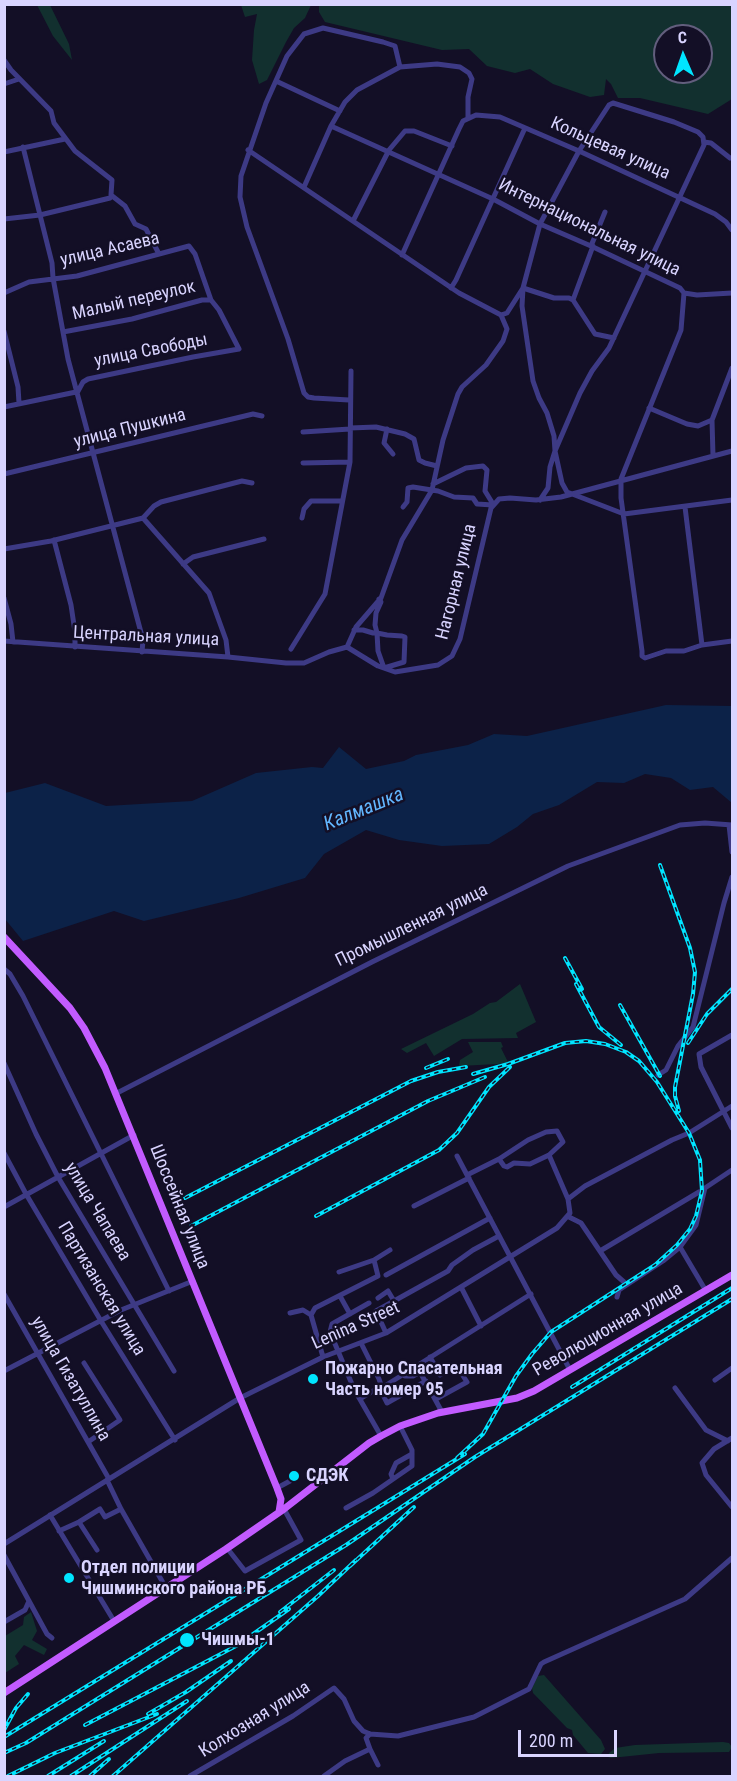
<!DOCTYPE html>
<html>
<head>
<meta charset="utf-8">
<style>
	body { margin:0 }
	#map { position:relative; width:737px; height:1781px; overflow:hidden; background:#130f26; font-family:"Roboto Condensed",sans-serif }
	canvas { display:block }
	.frame { position:absolute; inset:0; border:6px solid #d9d4ff; pointer-events:none }
	.north { position:absolute; left:653px; top:24px; width:60px; height:60px; box-sizing:border-box; background:#130f26; border:2px solid #625e7d; border-radius:50%; rotate:358deg; font-size:16px; font-weight:700; line-height:24px; text-align:center; color:#d9d4ff }
	.north::after { content:''; display:block; margin:auto; width:21px; height:27px; background:#00e5ff; clip-path:polygon(50% 0,100% 100%,50% 72%,0 100%) }
	.scale { position:absolute; left:518px; top:1730px; width:99px; height:27px; box-sizing:border-box; border:3px solid #d9d4ff; border-top:0; padding-left:8px; font-size:18px; line-height:21px; white-space:nowrap; color:#d9d4ff; -webkit-text-stroke:4px #130f26; paint-order:stroke }
</style>
</head>
<body>
<div id="map">
<canvas width="737" height="1781"></canvas>
<div class="frame"></div>
<div class="north">С</div>
<div class="scale">200 m</div>
</div>
<script>
const ctx = document.querySelector('canvas').getContext('2d');
ctx.lineJoin = 'round';
function paint(path, color) { ctx.fillStyle = color; ctx.fill(path, 'evenodd'); }
const poly = rows => new Path2D(rows.map(r => 'M' + r).join(''));
function stroke(path, color, width, dash) { ctx.strokeStyle = color; ctx.lineWidth = width; ctx.lineCap = dash ? 'butt' : 'round'; ctx.setLineDash(dash || []); ctx.stroke(path); }
function drawText(font, color, halo, rows, align = 'center') {
  ctx.font = font + ' "Roboto Condensed",sans-serif'; ctx.lineWidth = 5; ctx.setLineDash([]); ctx.textBaseline = 'middle'; ctx.strokeStyle = halo; ctx.fillStyle = color; for (const [text, x, y, turn = 0] of rows) {
    ctx.save(); ctx.translate(x, y); ctx.rotate((+turn || 0) * Math.PI / 180); ctx.textAlign = isNaN(turn) ? turn : align; if (halo) ctx.strokeText(text, 0, 0); ctx.fillText(text, 0, 0); ctx.restore();
  }
}
paint(poly([
	[37,5,50,5,69,44,72,60,53,36],
	[241,5,311,5,305,18,294,28,286,42,267,80,259,84,252,60,254,30,257,14,245,17],
	[319,5,732,5,732,99,708,114,640,98,618,98,611,84,606,79,604,95,590,97,553,84,530,69,515,73,487,66,469,49,442,50,325,22,319,12],
	[665,36,701,36,701,72,665,72],
	[520,984,536,1022,516,1033,518,1038,462,1039,434,1056,426,1043,407,1053,401,1049,473,1014,490,1003,496,1002],
	[468,1042,501,1042,503,1047,501,1048,508,1062,498,1064,459,1066,460,1060,473,1052],
	[31,1612,37,1631,32,1640,47,1649,44,1655,24,1645,15,1656,19,1664,5,1673,5,1636,23,1625,24,1617],
	[544,1675,601,1740,605,1749,601,1754,588,1753,573,1735,572,1730,567,1728,533,1693,532,1688,538,1676],
	[723,1742,729,1743,732,1747,729,1752,659,1753,611,1758,608,1757,609,1753,615,1748,635,1745]
]), '#12302f');
paint(poly([
	[666,705,732,706,732,803,713,787,690,790,671,778,645,774,624,783,597,782,559,805,533,814,517,827,489,844,442,846,399,840,366,830,324,854,305,878,239,898,144,921,114,911,23,941,5,919,5,793,45,783,106,806,192,801,256,773,312,767,323,768,339,747,366,769,404,761,416,755,468,745,494,734,527,736]
]), '#0c2248');
stroke(poly([
	[4,60,11,70,51,111,54,123,75,151,112,180,111,195,125,206,135,224,146,229,159,254],
	[276,81,340,111],
	[4,84,19,79],
	[331,126,493,199,540,224,591,246,680,288,684,293,681,330,621,479,621,498,642,651,642,656,645,658,666,651,684,651,702,645,732,641],
	[704,142,711,143,730,158],
	[23,147,52,263,53,278,68,359,143,640,142,652],
	[248,150,459,293,501,315,507,313,523,288,540,224,579,151,609,105,613,103,674,122,698,132,703,137,704,145,609,348,592,371,580,393,555,451,562,483,567,492,624,514,732,500],
	[4,152,65,139],
	[304,187,331,126,345,102,357,90,400,67,437,64,460,67,469,73,472,79,468,97,468,118],
	[4,219,40,215,110,198,112,196],
	[353,221,389,150,405,131,414,131,452,146],
	[591,246,605,212],
	[402,255,459,129,463,121,476,115,500,117,579,151,715,214,726,222,732,230],
	[451,288,456,280,525,128],
	[4,293,29,282,77,276,189,246,195,254,211,300,219,310,239,349,193,357,88,379,83,382,77,393],
	[684,293,697,295,732,293],
	[573,300,593,246],
	[4,331,18,387,19,403],
	[63,332,132,319,202,300,211,300],
	[349,400,314,398,308,397,304,393,288,339,247,227,240,197,241,176,266,103,287,56,304,34,323,28,383,42,395,46,400,67],
	[4,407,76,392],
	[649,408,687,424,698,426,712,420],
	[350,428,376,427,405,434,414,439,419,460,425,463,437,466],
	[387,429,384,443,393,454],
	[303,432,350,429],
	[713,456,712,420,732,368],
	[303,463,350,462],
	[4,474,253,414,262,416],
	[433,484,466,468,483,466,487,470,485,491,493,504],
	[540,500,548,488,550,467,555,451,554,436,547,413,539,398,533,381,522,306,523,288,554,298,569,298,573,300,595,334,614,338],
	[403,507,407,502,408,488,413,487,438,491,454,497,473,498,477,504,493,505],
	[685,507,702,645],
	[143,518,209,593,226,640,228,657],
	[302,518,304,509,311,501,342,501],
	[54,540,71,605,75,632,75,647],
	[4,549,51,541,143,518,154,506,161,502,242,481,252,483],
	[183,564,193,557,264,539],
	[4,598,11,624,13,642],
	[354,630,363,630,373,633,377,633,387,635,402,636,405,637,404,662,384,668,378,651,377,633,375,625,376,613,381,602,379,599],
	[4,641,228,657,286,663,304,663,329,652,347,647],
	[347,647,378,666,395,672,438,665,452,656,460,639,491,508,499,499,510,498,536,500,561,497,732,451],
	[347,647,356,627,381,598,402,540,432,490,443,440,458,394,462,387,486,365,503,341,507,329,501,315],
	[291,649,325,594,350,462,351,371],
	[729,825,732,852],
	[4,969,10,974,23,996,169,1291],
	[732,1035,699,1054,701,1067,732,1128],
	[4,1063,36,1134,58,1177,174,1371],
	[658,1075,666,1070,678,1046,693,1027,724,903,732,877],
	[117,1093,372,962,568,866,680,825,705,823,732,825],
	[4,1153,26,1194,101,1321,175,1440],
	[457,1156,570,1370],
	[499,1159,528,1140,546,1132,557,1131,563,1142,549,1155],
	[467,1175,499,1159,504,1166,507,1167,514,1163,530,1164,549,1155,568,1199],
	[414,1206,469,1178],
	[4,1207,134,1135],
	[569,1217,581,1223,616,1275,624,1282],
	[680,1247,706,1291],
	[600,1251,699,1192],
	[339,1272,374,1260],
	[386,1275,490,1218],
	[461,1287,481,1326],
	[4,1294,109,1479],
	[340,1296,350,1314],
	[617,1297,619,1290,663,1261,680,1247,696,1225,705,1188,732,1170],
	[378,1298,388,1291,394,1301],
	[369,1303,332,1324,330,1332,354,1389,381,1436],
	[290,1313,303,1310,311,1315],
	[386,1333,376,1311,448,1271,452,1265,473,1250,499,1236],
	[361,1343,379,1379,382,1388],
	[323,1357,311,1315,315,1308,378,1276,374,1260,390,1250],
	[430,1357,440,1375,456,1365,467,1382,436,1399],
	[84,1363,120,1420,88,1442],
	[4,1371,121,1310,193,1281],
	[405,1376,413,1376,420,1372,442,1412],
	[715,1380,732,1368],
	[426,1381,387,1403,380,1389,531,1294],
	[675,1388,706,1430,728,1441],
	[360,1399,376,1389,380,1389],
	[732,1438,714,1449,702,1463,706,1475,732,1507],
	[393,1479,391,1474,396,1463,412,1454],
	[107,1480,121,1509,166,1588],
	[277,1488,290,1481],
	[346,1508,373,1493,412,1466,412,1450,400,1426],
	[50,1515,114,1621],
	[79,1522,97,1550],
	[59,1531,79,1522,100,1509,105,1517,121,1509],
	[4,1544,240,1398,323,1357,386,1333,557,1228,570,1213,568,1199,585,1186,672,1140,689,1133,732,1106],
	[227,1548,245,1571,301,1540,284,1509],
	[4,1555,47,1634,52,1638],
	[4,1622,25,1610,29,1601],
	[370,1749,378,1765],
	[190,1776,293,1716,334,1688,344,1699,354,1721,363,1731,370,1734,398,1736,474,1717,529,1689,541,1664,544,1662,685,1599,732,1558],
	[324,1776,345,1761,370,1749,366,1738,370,1734]
]), '#3d3a85', 5);
stroke(poly([
	[4,937,70,1008,84,1028,105,1068,277,1488,281,1499,279,1512],
	[4,1693,226,1549,284,1509,369,1443,381,1436,400,1426,438,1413,517,1398,534,1391,732,1275]
]), '#c25bff', 7);
const rail = poly([
	[660,865,690,948,695,972,693,994,675,1087,675,1096,679,1111],
	[565,958,582,989],
	[576,984,599,1027,621,1045],
	[620,1005,660,1076],
	[688,1043,707,1014,732,989],
	[426,1068,448,1059],
	[185,1198,411,1081,438,1072,466,1067],
	[316,1216,439,1150,457,1133,489,1087,510,1067],
	[191,1226,428,1101,485,1077],
	[572,1387,732,1288],
	[457,1458,483,1434,516,1376,532,1354,551,1332,655,1265,677,1245,690,1229,696,1216,702,1191,700,1160,689,1133,657,1082,639,1061,626,1052,605,1044,586,1041,565,1043,508,1064,473,1074],
	[350,1566,414,1507],
	[280,1612,334,1570],
	[148,1714,186,1692,231,1661],
	[85,1725,236,1646,289,1609],
	[4,1730,16,1708,28,1694],
	[4,1737,465,1454],
	[4,1753,26,1743,346,1545,475,1457,732,1299],
	[8,1776,55,1753,157,1714],
	[48,1776,104,1741],
	[71,1776,187,1701],
	[90,1776,109,1759],
	[113,1776,318,1596,356,1560]
]);
stroke(rail, '#00e5ff', 4);
stroke(rail, '#130f26', 1.5, [4.5]);
for (const [x, y, r, color] of [
	[313,1379,6,"#00e5ff"],
	[294,1476,6,"#00e5ff"],
	[69,1578,6,"#00e5ff"],
	[187,1640,8,"#00e5ff"]
]) { const dot = new Path2D(); dot.arc(x, y, r, 0, 2 * Math.PI); ctx.fillStyle = color; ctx.fill(dot); stroke(dot, '#130f26', 2); }
drawText('18px', '#d9d4ff', '#130f26', [
	["Кольцевая улица",610,149,24],
	["Интернациональная улица",589,228,26],
	["улица Асаева",110,250,-13],
	["Малый переулок",134,301,-13],
	["улица Свободы",151,351,-11],
	["улица Пушкина",130,429,-14],
	["Нагорная улица",457,582,-76],
	["Центральная улица",146,637,3],
	["Промышленная улица",412,926,-26],
	["Шоссейная улица",179,1207,68],
	["улица Чапаева",97,1212,59],
	["Партизанская улица",101,1289,59],
	["Lenina Street",356,1326,-24],
	["Революционная улица",608,1330,-30],
	["улица Гизатуллина",70,1379,60],
	["Колхозная улица",255,1720,-32]
]);
drawText('bold 18px', '#d9d4ff', '#130f26', [
	["Пожарно Спасательная",325,1369],
	["Часть номер 95",325,1390],
	["СДЭК",306,1476],
	["Отдел полиции",81,1568],
	["Чишминского района РБ",81,1589],
	["Чишмы-1",201,1640]
], 'left');
drawText('italic 20px', '#62b6ff', '#130f26', [
	["Калмашка",364,810,-22]
]);
</script>
</body>
</html>
